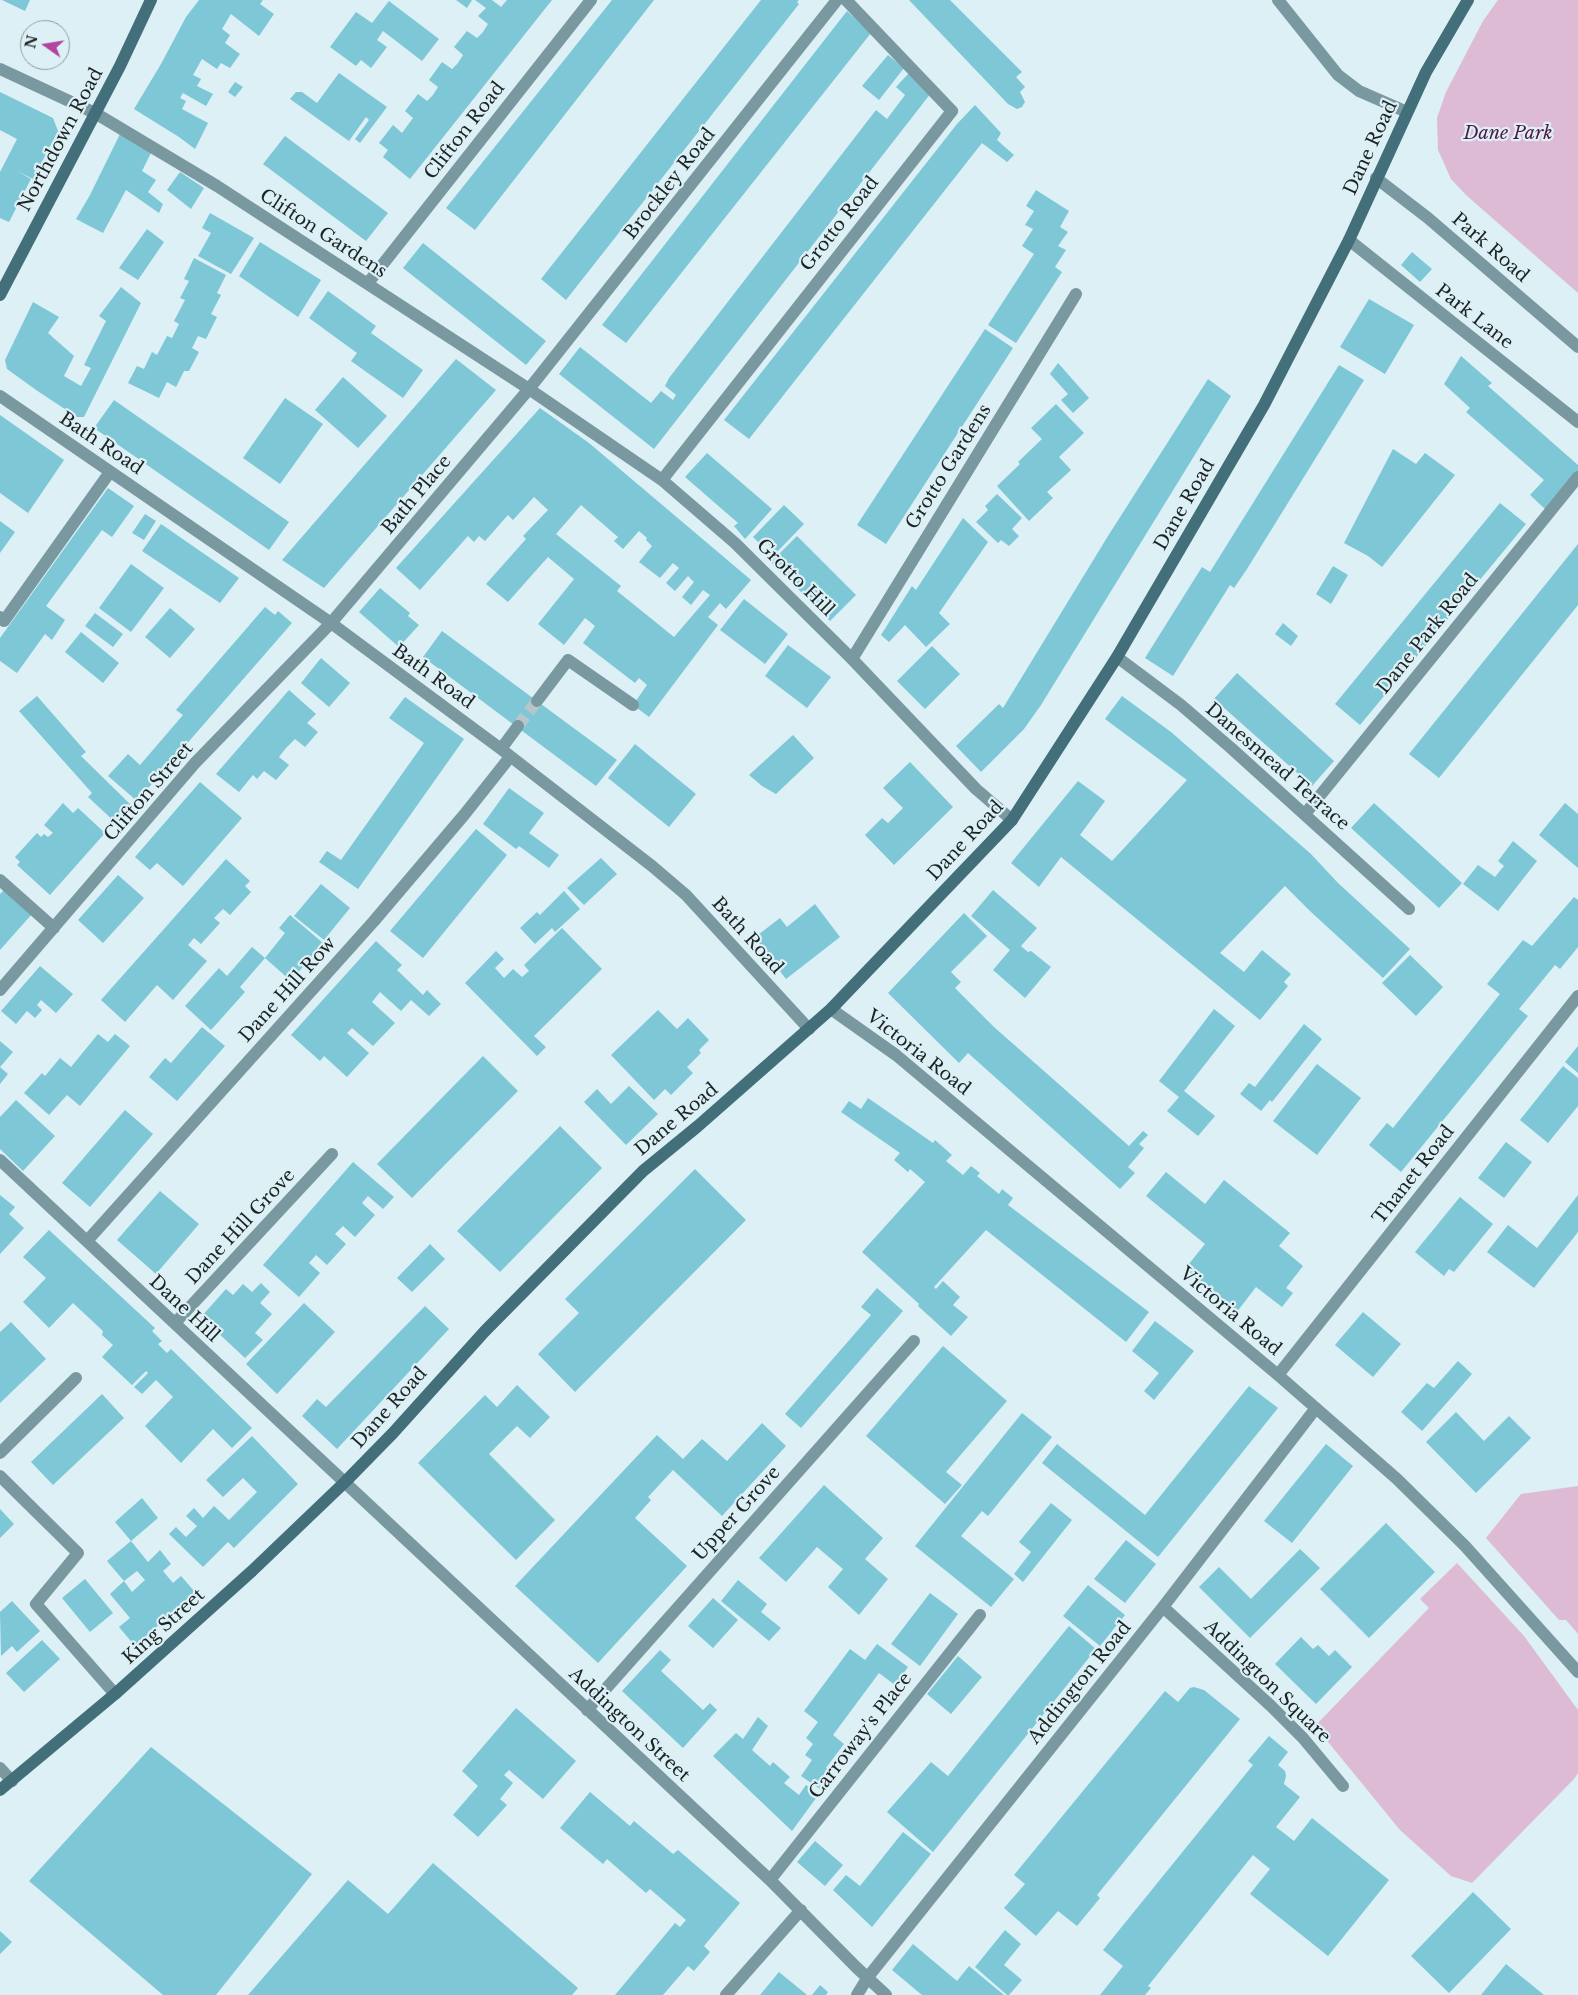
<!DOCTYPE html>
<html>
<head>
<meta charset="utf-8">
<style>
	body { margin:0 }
	#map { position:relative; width:1578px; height:1995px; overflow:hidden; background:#dcf0f5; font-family:"Libre Baskerville",serif }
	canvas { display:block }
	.north { position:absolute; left:20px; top:20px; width:50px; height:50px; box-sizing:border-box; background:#dcf0f5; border:1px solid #8f9ea1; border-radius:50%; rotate:283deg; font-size:14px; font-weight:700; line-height:20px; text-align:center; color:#1b2324 }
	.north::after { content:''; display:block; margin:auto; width:18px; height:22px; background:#b5449e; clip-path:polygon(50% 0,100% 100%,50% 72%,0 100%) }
</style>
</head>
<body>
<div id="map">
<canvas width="1578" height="1995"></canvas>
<div class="north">N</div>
</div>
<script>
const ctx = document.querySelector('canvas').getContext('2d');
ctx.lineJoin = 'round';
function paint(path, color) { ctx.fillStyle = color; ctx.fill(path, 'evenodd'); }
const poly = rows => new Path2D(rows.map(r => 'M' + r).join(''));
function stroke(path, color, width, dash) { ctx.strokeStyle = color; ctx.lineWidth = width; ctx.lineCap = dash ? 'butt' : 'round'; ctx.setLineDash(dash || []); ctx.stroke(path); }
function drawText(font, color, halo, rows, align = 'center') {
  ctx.font = font + ' "Libre Baskerville",serif'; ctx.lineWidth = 4.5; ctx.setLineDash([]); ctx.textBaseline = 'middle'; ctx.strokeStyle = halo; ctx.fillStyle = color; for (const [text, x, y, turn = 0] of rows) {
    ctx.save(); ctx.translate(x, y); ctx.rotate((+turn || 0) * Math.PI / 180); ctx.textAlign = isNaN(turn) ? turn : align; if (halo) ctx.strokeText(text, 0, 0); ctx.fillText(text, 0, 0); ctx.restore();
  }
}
paint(poly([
	[1498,0,1578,0,1578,293,1466,195,1451,179,1438,150,1437,118,1446,92,1483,21],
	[1578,1486,1578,1634,1566,1620,1559,1620,1486,1538,1521,1494],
	[1457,1563,1524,1636,1578,1710,1578,1773,1574,1779,1472,1883,1451,1876,1400,1830,1315,1726,1429,1608,1420,1599]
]), '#ddbbd4');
paint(poly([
	[2,0,30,0,25,11],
	[199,0,263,0,260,4,274,14,259,36,231,14,222,29,230,35,225,43,240,54,230,68,221,63,217,69,202,59,193,75,201,79,197,86,213,94,206,106,183,93,180,98,186,101,182,109,208,123,195,149,179,137,134,109,161,64,186,17],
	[456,0,472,0,467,8],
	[475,0,492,0,501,7,507,0,552,0,410,179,383,157,388,150,379,143,393,125,402,133,413,118,405,111,418,94,427,101,433,95,438,87,429,80,442,62,452,69,458,63,463,55,454,47,467,31,477,38,483,32,488,24,478,16,486,8],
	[612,0,654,0,475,230,446,208],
	[761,0,799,0,797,2,799,4,566,300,541,279],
	[909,0,950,0,1022,72,1016,77,1025,87,1020,92,1025,102,1022,107,1017,109,1008,104],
	[389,1,439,39,422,61,383,31,377,40,387,47,371,68,361,60,356,66,330,47,356,12,372,23],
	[847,11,871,33,626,343,602,325],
	[888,55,904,68,879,100,862,86],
	[339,73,387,107,360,143,355,139,369,120,366,117,349,141,290,99,296,92,302,92,317,103],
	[909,73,931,93,654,449,559,374,580,347,651,403,661,391,673,400,676,395,665,386,669,378,876,110,887,119,905,95,896,87],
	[235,82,243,87,235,97,228,92],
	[0,92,53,118,58,131,33,179,17,171,31,179,9,222,0,218,0,172,17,139,0,130],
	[975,105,1001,133,997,140,1014,155,1007,162,982,143,749,439,724,420,957,124],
	[120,134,152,151,142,171,156,180,148,192,163,204,159,213,126,190,103,233,76,219,90,195],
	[285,136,388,213,366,241,263,164],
	[180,172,204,188,191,209,167,190],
	[1036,190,1069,211,1060,227,1068,232,1058,246,1066,250,1055,267,1062,272,1016,343,988,325,1034,254,1022,246,1033,229,1025,225,1034,211,1026,206],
	[210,213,254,238,231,274,198,256,211,233,202,228],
	[147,229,164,242,138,280,119,268],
	[260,242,321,280,298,317,239,276],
	[423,243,546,341,526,365,403,268],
	[1412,252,1432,269,1420,282,1401,265],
	[194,258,226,275,217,293,221,295,211,314,217,317,206,339,198,336,192,348,199,352,189,371,184,371,176,387,167,382,159,398,128,383,137,366,144,369,152,352,157,355,167,336,172,338,179,324,174,321,185,300,180,298,189,281,184,279],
	[121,287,141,303,84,417,77,417,39,392,7,369,5,360,33,302,59,317,48,333,74,356,64,376,81,386,91,368,84,365,106,321,99,316],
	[328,291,376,326,371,333,423,370,403,398,351,361,357,353,309,318],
	[1369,299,1414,325,1385,374,1340,347],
	[985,329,1013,348,886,544,857,525],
	[1461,356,1492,383,1488,386,1578,465,1578,471,1545,509,1530,495,1544,480,1466,412,1470,408,1444,384],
	[456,359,496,390,324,588,282,560],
	[1058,363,1089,398,1073,413,1061,400,1068,394,1050,374],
	[1339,365,1364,380,1247,569,1234,588,1230,585,1173,676,1145,658,1202,567,1210,572],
	[343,377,387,416,358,448,315,410],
	[1208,379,1231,396,1041,705,1024,729,981,772,956,746,999,704,1003,708,1108,536],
	[285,398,323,424,280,484,243,458],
	[114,400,289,522,269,550,94,428],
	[1056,404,1084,433,1059,457,1071,470,1047,492,1053,498,1029,521,997,486,1020,464,1018,462,1042,439,1031,428],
	[540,408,589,443,751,580,726,609,720,603,708,617,718,625,649,717,633,705,647,685,639,678,635,683,583,643,595,626,585,618,564,645,538,624,574,579,548,557,508,602,486,584,526,539,523,536,548,510,534,497,513,520,508,515,485,541,479,536,474,542,468,536,420,590,396,568],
	[581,505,618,537,614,541,623,549,639,531,647,538,646,540,652,546,639,562,660,578,673,563,679,568,666,583,675,591,688,576,694,582,682,597,691,605,703,590,710,595,674,637,617,591,621,586,556,534],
	[0,415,64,460,28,513,0,493],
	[1393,449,1416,464,1425,453,1455,475,1382,567,1368,556,1344,543],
	[707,453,772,509,745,539,734,526,738,523,685,477],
	[108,488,134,506,112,537,102,530,46,606,65,620,52,640,45,634,17,673,0,661,0,638],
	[997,494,1022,518,1012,529,1019,536,1009,546,1001,540,998,543,976,522,988,510,985,506],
	[1500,503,1526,524,1360,725,1335,704],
	[784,505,804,524,777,552,765,541,761,545,753,537],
	[145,514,156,521,144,540,132,533],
	[963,518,988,542,939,613,950,624,926,647,905,625,889,642,881,635,912,586,916,590],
	[0,521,15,532,0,553],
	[161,524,239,578,220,603,142,551],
	[797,536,856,595,830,621,771,562],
	[1578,544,1578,605,1439,778,1409,754],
	[131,564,164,588,131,632,99,608],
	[1333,566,1348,575,1331,604,1316,594],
	[380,588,410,613,408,616,419,625,399,647,359,612],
	[744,599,788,634,765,664,720,630],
	[265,607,275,615,278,611,292,623,137,801,108,776,128,754,140,765,183,715,176,710],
	[170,608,195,629,170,658,145,637],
	[95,613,123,634,113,647,85,626],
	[1283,623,1298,636,1291,646,1275,634],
	[442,631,617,760,596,786,423,657],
	[81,632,119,663,103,683,65,652],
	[788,645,831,677,807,708,765,676],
	[932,646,960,674,925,709,897,681],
	[321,658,350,683,329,707,301,683],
	[1237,673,1334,761,1312,786,1214,699],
	[289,690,316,714,307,723,318,732,305,747,295,739,286,748,279,757,289,765,276,780,264,771,257,779,253,775,239,792,216,774],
	[37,696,86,752,81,756,132,806,116,823,88,797,92,793,19,711],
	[1122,696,1171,732,1311,854,1338,883,1410,949,1383,978,1311,912,1285,886,1220,953,1244,972,1262,950,1291,974,1284,982,1288,986,1260,1020,1061,857,1039,887,1011,863,1078,781,1105,801,1080,835,1112,861,1187,780,1105,719],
	[405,697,464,739,358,889,319,862,327,851,341,860,424,743,389,718],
	[793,735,814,758,776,794,762,786,749,775],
	[635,744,696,794,669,827,608,778],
	[910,762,953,807,894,865,865,835,882,818,888,823,903,808,883,788],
	[200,782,242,818,183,886,157,863,150,870,135,857],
	[509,788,544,813,529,833,559,855,549,868,519,846,516,849,483,824],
	[63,803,73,813,78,808,105,833,50,895,17,865,20,862,15,857,37,833,41,837,44,834,48,837,53,833,44,825],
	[1374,803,1462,883,1439,908,1351,828],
	[1565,803,1578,814,1578,868,1539,835],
	[476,829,507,855,423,958,390,931],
	[1513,841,1537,861,1498,911,1463,884,1478,865,1495,877,1504,866,1498,861],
	[601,858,617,874,584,905,567,888],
	[226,859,250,881,245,886,251,892,230,915,223,909,214,918,220,923,201,944,194,938,188,945,207,961,173,1000,157,985,125,1022,101,1000],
	[118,875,144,898,103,943,78,920],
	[321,884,350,908,324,940,294,916],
	[4,890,32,914,0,950,0,894],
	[993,890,1037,928,1021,946,1028,952,1031,951,1051,967,1025,998,993,970,1010,950,971,916],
	[564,891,580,909,555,932,552,928,535,944,520,928,537,912,540,915],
	[1574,897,1578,900,1578,947,1560,969,1555,965,1519,1009,1528,1016,1401,1172,1369,1145,1387,1123,1393,1128,1500,994,1487,984,1523,940,1532,946],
	[815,904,840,937,786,979,754,938,780,918,787,927],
	[964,913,987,936,951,972,961,982,955,988,994,1027,1129,1146,1143,1131,1148,1135,1139,1144,1144,1148,1128,1167,1135,1173,1120,1189,968,1053,959,1063,888,993],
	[290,915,323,943,291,981,265,958,240,987,245,992,211,1030,185,1006,219,968,227,976,252,947,265,958,285,933,279,928],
	[562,928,602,969,534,1036,546,1047,537,1056,465,983,496,951,504,959,495,968,504,978,513,969,522,977,529,971,524,965],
	[376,941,402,965,397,970,423,995,427,990,441,1004,429,1016,411,1000,401,1011,380,992,372,1002,395,1023,373,1046,352,1028,347,1033,369,1053,347,1077,324,1056,320,1061,291,1035],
	[1410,955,1443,987,1416,1016,1382,983],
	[40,966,73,994,56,1013,41,1000,37,1005,42,1010,35,1018,27,1011,16,1024,1,1011],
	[1214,1009,1235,1026,1184,1091,1215,1116,1198,1136,1167,1111,1179,1097,1159,1081],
	[658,1010,677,1029,688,1018,709,1040,699,1050,701,1053,687,1067,693,1073,671,1095,665,1089,654,1100,611,1055],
	[1304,1024,1322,1039,1272,1102,1270,1100,1261,1111,1240,1094,1249,1083,1255,1087],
	[202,1027,225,1046,177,1101,149,1077,165,1058,171,1063],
	[98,1034,108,1042,115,1034,130,1046,80,1106,67,1095,49,1115,24,1093,42,1073,45,1076,60,1058,71,1067],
	[0,1041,13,1052,0,1067,8,1074,0,1084],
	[1578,1046,1578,1073,1565,1062],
	[483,1056,518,1091,412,1198,377,1164],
	[1317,1064,1361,1098,1317,1155,1273,1121],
	[1563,1066,1578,1078,1578,1106,1548,1143,1520,1120],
	[629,1086,658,1114,626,1145,584,1102,597,1089,611,1104],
	[868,1098,933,1143,935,1140,952,1155,946,1161,963,1175,971,1166,980,1173,977,1176,999,1194,1002,1189,1013,1198,1008,1205,1149,1312,1126,1342,986,1230,934,1287,936,1289,943,1281,960,1297,953,1305,968,1317,951,1336,918,1306,919,1304,862,1252,925,1182,910,1169,908,1172,894,1160,900,1153,841,1112,849,1101,861,1109],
	[16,1100,55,1136,23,1171,0,1149,0,1117],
	[125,1110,153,1134,90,1207,62,1183],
	[560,1126,602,1168,500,1272,457,1231],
	[1506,1142,1532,1162,1504,1198,1478,1178],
	[353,1162,394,1197,383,1209,368,1196,362,1203,375,1215,355,1237,343,1226,335,1234,346,1244,327,1265,316,1255,309,1263,320,1273,299,1297,263,1265],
	[695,1169,746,1220,575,1392,538,1354,579,1313,565,1299],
	[1166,1172,1205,1204,1224,1180,1290,1233,1279,1246,1303,1266,1286,1288,1293,1293,1282,1307,1256,1287,1236,1313,1184,1270,1205,1244,1146,1196],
	[160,1191,199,1224,156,1274,117,1240],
	[0,1195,15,1207,9,1214,24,1228,0,1254],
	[1578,1195,1578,1232,1534,1288,1487,1252,1508,1225,1537,1248],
	[1460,1197,1493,1224,1454,1272,1449,1269,1444,1276,1415,1252],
	[49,1230,155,1328,152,1331,162,1341,158,1344,167,1353,171,1349,252,1428,232,1448,213,1429,181,1463,145,1426,173,1397,156,1380,142,1394,134,1387,148,1373,146,1371,132,1385,102,1357,113,1345,102,1335,103,1331,73,1303,49,1328,23,1302,46,1278,23,1257],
	[430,1244,445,1259,412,1292,397,1278],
	[261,1283,270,1292,260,1303,272,1314,255,1333,263,1340,245,1358,201,1317,226,1289,233,1295,243,1284,252,1292],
	[877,1288,903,1311,801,1428,785,1414,871,1315,861,1307],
	[304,1303,335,1332,277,1394,246,1364],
	[425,1306,449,1329,337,1449,302,1416,317,1399,326,1407],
	[1363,1312,1401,1344,1373,1377,1335,1345],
	[1155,1321,1194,1351,1154,1400,1144,1391,1159,1373,1132,1351],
	[11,1322,46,1359,0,1403,0,1332],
	[943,1346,1007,1401,946,1472,962,1485,945,1504,866,1436],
	[1458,1361,1472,1374,1422,1431,1401,1412,1427,1383,1434,1388],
	[517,1385,550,1417,530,1438,517,1426,489,1454,555,1520,516,1560,418,1463,485,1395,497,1407],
	[1249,1386,1278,1408,1158,1557,1042,1463,1057,1444,1145,1515],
	[102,1394,124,1418,53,1485,31,1462],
	[1456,1412,1484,1441,1509,1416,1531,1438,1476,1493,1426,1442],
	[1022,1413,1052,1437,988,1516,982,1511,961,1536,1014,1579,991,1607,915,1546],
	[762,1423,786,1446,722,1516,673,1470,648,1497,651,1500,635,1518,687,1566,598,1663,515,1586,657,1435,683,1459,702,1439,727,1461],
	[252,1436,298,1484,234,1548,228,1542,203,1567,169,1534,176,1527,186,1537,197,1526,186,1516,194,1508,203,1518,214,1506,229,1520,257,1492,243,1478,223,1497,206,1480],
	[1326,1444,1353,1466,1292,1543,1264,1521],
	[824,1485,883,1538,865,1559,888,1579,859,1615,828,1587,843,1569,817,1547,786,1582,759,1558],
	[142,1498,158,1518,131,1541,115,1522],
	[1051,1503,1072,1520,1023,1582,1014,1574,1031,1552,1019,1542],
	[0,1509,14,1524,0,1538],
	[1386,1523,1435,1572,1369,1638,1320,1589],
	[1126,1540,1156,1564,1125,1603,1094,1579],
	[131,1541,148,1562,160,1550,171,1564,163,1571,173,1583,181,1576,195,1592,135,1646,119,1627,130,1618,110,1594,124,1581,132,1592,145,1580,137,1571,124,1581,107,1561],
	[1300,1549,1320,1568,1250,1638,1199,1587,1219,1567,1251,1599],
	[85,1579,113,1613,90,1632,62,1598],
	[738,1580,767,1604,761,1612,781,1628,769,1641,721,1601],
	[1088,1585,1125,1615,1100,1646,1063,1616],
	[930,1593,958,1614,920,1666,891,1644],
	[713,1598,738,1620,713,1648,688,1626],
	[12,1601,40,1631,17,1652,12,1646,1,1656,0,1612],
	[1069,1626,1096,1649,933,1852,887,1812,931,1762,948,1776],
	[1301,1637,1313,1649,1318,1645,1329,1656,1335,1650,1352,1667,1316,1704,1275,1664],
	[42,1640,60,1659,24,1692,6,1673],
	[877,1644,908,1667,895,1685,879,1673,833,1735,844,1744,826,1768,835,1775,823,1791,801,1776,812,1760,805,1755,813,1744,806,1738,818,1722,804,1711,850,1649,865,1660],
	[660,1650,671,1660,661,1671,703,1710,710,1703,717,1710,683,1748,622,1691],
	[958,1656,982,1677,951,1714,927,1694],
	[1194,1687,1204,1690,1240,1719,1097,1895,1100,1898,1077,1926,1058,1911,1036,1936,1004,1908,1025,1884,1014,1875,1165,1691,1178,1702,1190,1688],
	[516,1708,576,1761,543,1799,509,1770,504,1775,513,1783,500,1799,507,1805,478,1837,453,1815,478,1786,462,1771],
	[758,1717,768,1726,752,1750,770,1766,773,1762,790,1777,784,1783,799,1795,806,1785,819,1794,792,1831,713,1756,736,1733,743,1739],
	[1269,1736,1288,1752,1278,1765,1285,1771,1286,1776,1284,1784,1300,1797,1276,1827,1294,1841,1312,1818,1389,1880,1328,1956,1250,1894,1270,1869,1253,1855,1148,1986,1151,1988,1145,1995,1100,1995,1123,1966,1103,1950,1253,1765,1248,1761],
	[151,1747,312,1874,216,1995,163,1995,29,1881],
	[590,1792,630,1826,634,1821,673,1854,678,1850,740,1903,704,1946,710,1952,694,1971,688,1966,663,1995,615,1995,675,1923,680,1927,686,1920,650,1889,646,1893,607,1859,603,1864,560,1828],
	[903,1832,931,1854,872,1927,833,1890,846,1875,860,1886],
	[815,1841,843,1865,825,1886,797,1862],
	[433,1863,578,1988,572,1995,248,1995,348,1880,388,1914],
	[1473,1892,1511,1929,1449,1993,1411,1956],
	[1005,1930,1021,1944,1004,1965,1022,1980,1009,1995,1007,1995,975,1967],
	[0,1931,12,1942,0,1954],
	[913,1944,957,1981,969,1966,1004,1995,922,1995,892,1970],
	[1506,1964,1544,1995,1481,1995],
	[779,1972,807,1995,760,1995],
	[820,1985,828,1992,826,1995,812,1995]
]), '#7dc7d7');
stroke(poly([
	[518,726,537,701]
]), '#b5c7cb', 12, [12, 6]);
stroke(poly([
	[1278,0,1338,75,1359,91,1407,112],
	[0,69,95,113,217,186,529,389,662,480,735,543,852,659,976,789,1012,820],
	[1376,178,1428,218,1578,347],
	[1349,240,1578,422],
	[368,283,591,0],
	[0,396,331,623,501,749,652,866,686,895,809,1029],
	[662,480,952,111,846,0],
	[0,617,4,621,110,472],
	[1117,657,1181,705,1231,748,1409,909],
	[852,659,1076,294],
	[537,701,568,660,633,705],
	[501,749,518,726],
	[1305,814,1578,477],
	[0,880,54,928],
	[0,990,195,763,331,623,529,389,837,0],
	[831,1009,896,1055,1278,1375,1397,1479,1465,1546,1578,1672],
	[0,1160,770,1880,856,1967,886,1995],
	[87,1241,374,921,464,815,510,757],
	[175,1323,332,1154],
	[1278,1375,1578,996],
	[0,1453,76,1378],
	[0,1476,78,1553,36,1604,115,1694],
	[1163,1607,1271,1706,1303,1738,1343,1786],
	[587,1710,914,1341],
	[0,1768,12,1781],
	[770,1880,980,1615],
	[726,1995,801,1910],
	[857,1995,868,1977,1163,1607,1316,1408]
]), '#7a989f', 12);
stroke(poly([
	[0,295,120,66,151,0],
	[0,1790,115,1694,252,1571,345,1482,393,1433,485,1331,643,1171,698,1126,831,1009,1012,820,1117,657,1264,405,1349,240,1426,72,1468,0]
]), '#426f79', 12);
drawText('18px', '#1b2324', '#dcf0f5', [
	["Clifton Road",465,131,-52],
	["Northdown Road",61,140,-62],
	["Dane Road",1371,148,-65],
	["Brockley Road",670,184,-52],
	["Grotto Road",840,224,-52],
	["Clifton Gardens",323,234,33],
	["Park Road",1490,248,41],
	["Park Lane",1474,317,38],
	["Bath Road",101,444,34],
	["Grotto Gardens",949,467,-58],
	["Bath Place",417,495,-50],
	["Dane Road",1185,505,-60],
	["Grotto Hill",795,578,45],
	["Dane Park Road",1428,634,-51],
	["Bath Road",433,677,36],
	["Danesmead Terrace",1277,767,41],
	["Clifton Street",149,792,-49],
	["Dane Road",966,841,-47],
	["Bath Road",747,936,48],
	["Dane Hill Row",288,990,-48],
	["Victoria Road",918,1053,38],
	["Dane Road",677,1120,-40],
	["Thanet Road",1414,1175,-52],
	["Dane Hill Grove",241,1227,-47],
	["Dane Hill",184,1309,43],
	["Victoria Road",1230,1312,40],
	["Dane Road",390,1408,-48],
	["Upper Grove",737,1514,-48],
	["King Street",164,1627,-42],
	["Addington Square",1267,1682,44],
	["Addington Road",1080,1683,-51],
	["Addington Street",629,1725,43],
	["Carroway's Place",861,1736,-52]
]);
drawText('italic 18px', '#511646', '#dcf0f5', [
	["Dane Park",1508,134]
]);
</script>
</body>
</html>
